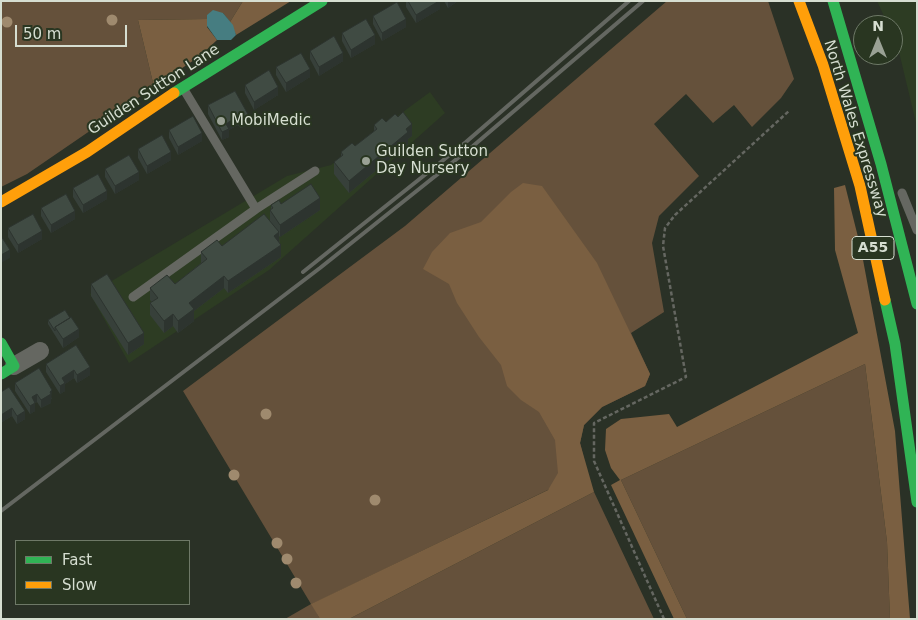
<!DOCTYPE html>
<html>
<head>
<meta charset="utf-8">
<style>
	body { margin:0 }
	#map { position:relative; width:918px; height:620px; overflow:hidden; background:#2a3126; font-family:"DejaVu Sans",sans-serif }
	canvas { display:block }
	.frame { position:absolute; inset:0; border:2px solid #d6ded1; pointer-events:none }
	.legend { position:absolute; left:15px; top:540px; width:175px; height:65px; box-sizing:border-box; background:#293621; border:1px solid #6e7967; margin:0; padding:6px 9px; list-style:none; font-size:15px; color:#d6ded1 }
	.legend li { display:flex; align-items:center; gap:10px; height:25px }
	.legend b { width:25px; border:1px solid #6e7967 }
	.north { position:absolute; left:853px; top:15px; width:50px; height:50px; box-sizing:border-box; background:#293621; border:1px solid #6e7967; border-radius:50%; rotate:0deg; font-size:14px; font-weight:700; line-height:20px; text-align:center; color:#d6ded1 }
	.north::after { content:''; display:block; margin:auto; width:18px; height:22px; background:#9aa195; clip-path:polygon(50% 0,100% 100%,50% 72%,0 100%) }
	.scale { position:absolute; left:15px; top:25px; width:112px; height:22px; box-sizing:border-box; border:2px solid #d6ded1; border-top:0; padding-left:6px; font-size:15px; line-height:18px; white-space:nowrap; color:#d6ded1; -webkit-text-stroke:4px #293621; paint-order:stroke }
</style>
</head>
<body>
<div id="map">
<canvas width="918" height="620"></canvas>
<div class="frame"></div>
<ul class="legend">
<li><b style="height:6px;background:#30b455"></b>Fast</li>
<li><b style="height:6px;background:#ff9f0a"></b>Slow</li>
</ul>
<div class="north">N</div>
<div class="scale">50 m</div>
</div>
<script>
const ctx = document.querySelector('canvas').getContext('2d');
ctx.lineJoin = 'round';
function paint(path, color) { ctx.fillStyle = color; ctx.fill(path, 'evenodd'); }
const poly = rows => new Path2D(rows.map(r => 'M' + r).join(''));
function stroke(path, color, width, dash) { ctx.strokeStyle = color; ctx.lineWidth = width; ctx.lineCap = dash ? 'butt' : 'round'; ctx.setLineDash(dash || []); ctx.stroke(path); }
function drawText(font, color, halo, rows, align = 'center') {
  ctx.font = font + ' "DejaVu Sans",sans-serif'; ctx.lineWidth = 4; ctx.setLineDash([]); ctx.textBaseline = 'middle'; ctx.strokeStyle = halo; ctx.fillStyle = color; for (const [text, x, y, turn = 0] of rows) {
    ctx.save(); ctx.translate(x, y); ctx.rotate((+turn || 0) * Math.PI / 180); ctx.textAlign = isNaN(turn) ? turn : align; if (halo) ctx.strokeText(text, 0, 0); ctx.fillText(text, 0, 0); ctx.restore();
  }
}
paint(poly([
	[877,1,917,1,917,127,899,52,893,38,893,25,888,25],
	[430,92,445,113,269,270,129,363,90,294,287,176,331,165]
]), '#2d3c23');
paint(poly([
	[1,1,243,1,230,22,223,13,207,15,207,19,138,20,154,87,27,174,1,187],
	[667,1,768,1,794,79,781,98,752,127,734,105,713,123,686,94,654,124,699,176,659,216,652,243,664,312,631,333,650,374,645,386,602,407,584,425,580,443,587,471,312,604,320,619,285,619,311,604,183,391,405,226],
	[865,364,887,542,890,619,687,619,621,480],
	[594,492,654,619,349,619]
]), '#65513b');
paint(poly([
	[243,1,291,1,236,35,230,22],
	[207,19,207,27,217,40,200,56,154,87,138,20],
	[523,183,542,186,597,263,650,374,645,386,602,407,584,425,580,443,594,492,349,619,320,619,311,604,548,490,558,473,555,440,539,412,521,400,507,386,501,365,479,337,457,303,449,284,423,269,432,252,450,233,481,222,511,192],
	[845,185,861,249,895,431,910,619,890,619,887,542,865,364,621,480,687,619,674,619,611,485,620,480,611,468,605,450,606,429,621,419,669,414,677,427,858,333,835,250,834,188]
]), '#7a5f41');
paint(poly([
	[213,10,223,13,233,25,236,35,231,40,217,40,207,26,207,15]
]), '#467d81');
stroke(poly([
	[664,619,594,461,594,423,686,377,663,246,665,228,675,215,790,110]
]), '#656761', 2.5, [4, 2.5]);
stroke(poly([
	[183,88,256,209],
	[902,193,917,230],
	[133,297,256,209,315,171]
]), '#656761', 9);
stroke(poly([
	[14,366,40,351]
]), '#656761', 18);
stroke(poly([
	[833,1,881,164,917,304],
	[174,93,322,1],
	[885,300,895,344,917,502],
	[1,343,14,366,1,374]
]), '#30b455', 11);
stroke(poly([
	[799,1,823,65,860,186,885,300],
	[1,202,87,152,174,93]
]), '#ff9f0a', 11);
stroke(poly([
	[303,272,466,142,629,1],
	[1,511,320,268,473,146,643,1]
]), '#646761', 4);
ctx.fillStyle = '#9f8a6e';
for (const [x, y] of [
	[112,20],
	[7,22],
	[266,414],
	[234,475],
	[375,500],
	[277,543],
	[287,559],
	[296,583]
]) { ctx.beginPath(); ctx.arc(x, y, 5.5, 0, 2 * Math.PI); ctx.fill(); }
paint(poly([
	[406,1,440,1,440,9,416,23,406,7],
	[444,1,458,1,448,8],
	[373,16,406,27,382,41,373,24],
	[342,33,375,44,351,58,342,41],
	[310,51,343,61,319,76,310,59],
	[276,67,310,77,286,92,276,75],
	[245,85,278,95,254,110,245,93],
	[235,91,249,124,241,128,238,125,229,130,229,137,222,140,208,114,208,105],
	[398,117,412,136,408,139,408,144,349,193,334,174,334,162,341,157,341,152,355,146,374,131,374,125,386,122],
	[169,130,202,141,178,155,169,138],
	[138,149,171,160,147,174,138,158],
	[105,169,139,180,115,194,105,177],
	[73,188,107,199,83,213,73,197],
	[281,204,320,210,280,237,279,236,281,257,228,293,224,288,194,311,194,321,178,333,173,326,164,333,150,315,150,303,152,302,150,300,150,288,175,284,201,263,201,252,222,246,270,221,270,210,271,209,271,205],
	[41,208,75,219,51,233,41,216],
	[8,228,42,239,18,253,8,237],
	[91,284,144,344,128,355,91,296],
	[48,320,79,337,63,348,48,324],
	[76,345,90,375,77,383,74,378,65,384,65,391,60,394,46,372,46,364],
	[15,383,52,398,51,399,51,403,41,408,37,402,35,403,35,411,30,414,15,391],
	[1,392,25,419,17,424,12,416,2,422,2,429]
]), '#37403a');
paint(poly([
	[439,1,440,1,440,9,416,23,416,15],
	[448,1,458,1,448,8],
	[406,19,406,27,382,41,382,33],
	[375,35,375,44,351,58,351,50],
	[343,53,343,61,319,76,319,67],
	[310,69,310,77,286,92,286,83],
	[278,87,278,95,254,110,254,102],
	[238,116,238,125,229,130,229,137,222,140,222,132,226,124],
	[249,116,249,124,241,128,241,120],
	[412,124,412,136,408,139,408,144,349,193,349,181],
	[202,133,202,141,178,155,178,147],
	[171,152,171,160,147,174,147,166],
	[139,172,139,180,115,194,115,186],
	[107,191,107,199,83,213,83,205],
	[320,198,320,210,280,237,280,225],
	[75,211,75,219,51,233,51,225],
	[42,231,42,239,18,253,18,245],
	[279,232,279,244,274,236],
	[281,245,281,257,228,293,228,281],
	[10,250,10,258,1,263,1,255],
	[224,276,224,288,194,311,194,321,178,333,178,321,189,303],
	[173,314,173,326,164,333,164,321],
	[79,329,79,337,63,348,63,339],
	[144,333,144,344,128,355,128,343],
	[90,367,90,375,77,383,77,375],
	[74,370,74,378,65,384,65,391,60,394,60,386,62,378],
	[52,390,51,403,41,408,41,400],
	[37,394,37,402,35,403,35,411,30,414,30,406,32,397],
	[12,408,12,416,2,422,2,429,1,430,1,415],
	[25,411,25,419,17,424,17,416]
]), '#2d342f');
const building = poly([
	[408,1,439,1,416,15,408,1],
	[397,2,406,19,382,33,373,16,397,2],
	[366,19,375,35,351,50,342,33,366,19],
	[334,36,343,53,319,67,310,51,334,36],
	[301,53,310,69,286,83,276,67,301,53],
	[269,70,278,87,254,102,245,85,269,70],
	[235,91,249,116,241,120,238,116,226,124,229,129,222,132,208,105,235,91],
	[403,112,412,124,406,129,408,132,349,181,334,162,343,155,341,152,352,143,355,146,377,129,374,125,382,118,386,122,395,114,398,117,403,112],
	[193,116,202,133,178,147,169,130,193,116],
	[162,135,171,152,147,166,138,149,162,135],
	[129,155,139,172,115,186,105,169,129,155],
	[98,174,107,191,83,205,73,188,98,174],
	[311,184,320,198,280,225,270,210,273,208,271,205,279,200,281,204,311,184],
	[66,194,75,211,51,225,41,208,66,194],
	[33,214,42,231,18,245,8,228,33,214],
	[264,214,279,232,274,236,281,245,228,281,224,276,189,303,194,309,178,321,173,314,164,321,150,303,158,298,150,288,167,275,175,284,207,259,201,252,217,240,222,246,264,214],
	[1,236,10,250,1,255,1,236],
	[107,274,144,333,128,343,91,284,107,274],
	[65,310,70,318,55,327,55,331,48,320,65,310],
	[71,317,79,329,63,339,55,327,71,317],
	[76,345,90,367,77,375,74,370,62,378,65,383,60,386,46,364,76,345],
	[39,368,52,390,50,392,51,394,41,400,37,394,32,397,35,403,30,406,15,383,39,368],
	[9,387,25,411,17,416,12,408,1,415,1,392,9,387]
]);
paint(building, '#404b43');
stroke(building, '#2d342f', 1);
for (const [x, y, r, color] of [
	[221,121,5,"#9aa195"],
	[366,161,5,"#9aa195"]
]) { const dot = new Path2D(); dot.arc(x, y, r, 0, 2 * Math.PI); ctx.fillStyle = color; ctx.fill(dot); stroke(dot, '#293621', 2); }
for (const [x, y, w] of [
	[873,248,42]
]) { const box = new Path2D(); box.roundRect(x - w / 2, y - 11.5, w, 23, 4); ctx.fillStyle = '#293621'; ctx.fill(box); stroke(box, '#d6ded1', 1); }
drawText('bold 14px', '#d6ded1', null, [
	["A55",873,248]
]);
drawText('15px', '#d6ded1', '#293621', [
	["Guilden Sutton Lane",154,90,-33],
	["North Wales Expressway",855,129,73]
]);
drawText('15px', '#d6ded1', '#293621', [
	["MobiMedic",231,121],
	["Guilden Sutton",376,152],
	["Day Nursery",376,169]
], 'left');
</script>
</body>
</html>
